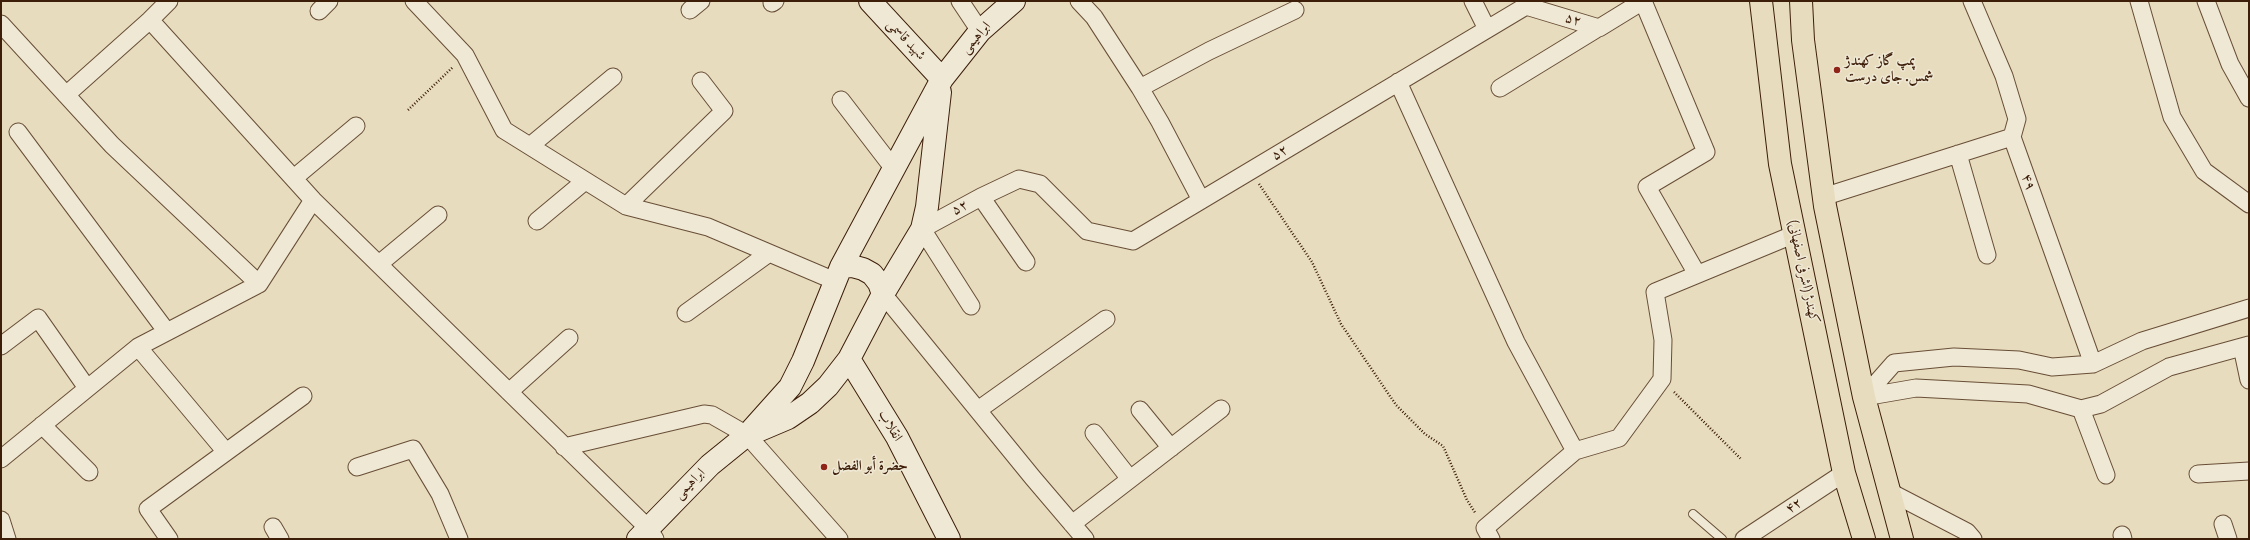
<!DOCTYPE html>
<html>
<head>
<meta charset="utf-8">
<style>
	body { margin:0 }
	#map { position:relative; width:2250px; height:540px; overflow:hidden; background:#e7dcbe; font-family:"IM FELL Great Primer",serif }
	canvas { display:block }
	.frame { position:absolute; inset:0; border:2px solid #3d1e09; pointer-events:none }
</style>
</head>
<body>
<div id="map">
<canvas width="2250" height="540"></canvas>
<div class="frame"></div>
</div>
<script>
const ctx = document.querySelector('canvas').getContext('2d');
ctx.lineJoin = 'round';
const poly = rows => new Path2D(rows.map(r => 'M' + r).join(''));
function stroke(path, color, width, dash) { ctx.strokeStyle = color; ctx.lineWidth = width; ctx.lineCap = dash ? 'butt' : 'round'; ctx.setLineDash(dash || []); ctx.stroke(path); }
function drawText(font, color, halo, rows, align = 'center') {
  ctx.font = font + ' "IM FELL Great Primer",Amiri,serif'; ctx.lineWidth = 3; ctx.setLineDash([]); ctx.textBaseline = 'middle'; ctx.strokeStyle = halo; ctx.fillStyle = color; for (const [text, x, y, turn = 0] of rows) {
    ctx.save(); ctx.translate(x, y); ctx.rotate((+turn || 0) * Math.PI / 180); ctx.textAlign = isNaN(turn) ? turn : align; if (halo) ctx.strokeText(text, 0, 0); ctx.fillText(text, 0, 0); ctx.restore();
  }
}
const lane = poly([
	[1693,514,1722,539]
]);
const street = poly([
	[414,1,465,55,504,130,626,206,708,227,835,281],
	[960,1,980,31],
	[1079,1,1094,17,1140,88,1160,122,1201,200],
	[1473,1,1487,29],
	[1643,1,1706,152,1647,187,1697,274],
	[1972,1,2004,76,2017,119,2012,137,2093,364],
	[2139,1,2172,117,2204,171,2249,204],
	[2206,1,2230,64,2249,98],
	[772,3,775,1],
	[690,10,701,1],
	[319,11,329,1],
	[150,20,313,200,648,528,655,539],
	[1,24,112,145,259,284],
	[1398,82,1516,342,1575,451],
	[1140,88,1209,51,1295,10],
	[1500,88,1598,28],
	[66,95,150,20,169,1],
	[841,100,894,169],
	[18,132,167,332],
	[530,146,613,77],
	[1958,154,1987,255],
	[294,178,356,126],
	[981,197,1026,262],
	[1823,197,2012,137],
	[626,206,724,111,701,81],
	[537,221,585,181],
	[379,264,438,215],
	[883,294,1033,478,1085,539],
	[971,306,922,229,981,197,1019,179,1040,184,1087,231,1133,241,1526,6,1599,28,1643,1],
	[686,313,769,253],
	[1,346,38,318,87,388],
	[138,347,226,452],
	[2242,347,2249,380],
	[509,392,569,338],
	[1864,397,1894,363,1954,357,2019,360,2052,367,2093,364,2142,341,2249,308],
	[1864,397,1916,388,2028,394,2081,409,2101,404,2169,367,2249,345],
	[2081,409,2106,475],
	[978,410,1106,319],
	[1140,410,1171,448],
	[42,425,89,472],
	[1094,433,1130,479],
	[564,447,704,414,712,415,747,435,839,539],
	[1,459,138,347,259,284,313,200],
	[357,467,413,449,440,494,459,539],
	[2198,474,2249,471],
	[1888,491,1967,532,1973,539],
	[1,520,7,539],
	[1072,524,1221,409],
	[2223,524,2228,539],
	[273,527,280,539],
	[2122,535,2123,539],
	[169,539,148,509,303,396],
	[1491,539,1485,528,1575,451,1619,438,1662,379,1663,340,1655,292,1795,234],
	[1744,539,1844,473]
]);
const secondary = poly([
	[870,1,942,79],
	[841,267,852,266,863,269,872,274,879,283,883,294],
	[849,359,897,437,949,539],
	[755,432,788,418,810,403,828,386,849,359,883,294,922,229,927,207,940,92],
	[638,539,710,465,747,435,790,387,803,361,841,267,942,79,980,31,1014,1]
]);
const primary = poly([
	[1761,1,1780,164,1844,473,1864,539],
	[1801,1,1803,40,1825,206,1864,397,1902,539]
]);
stroke(lane, '#684e36', 10);
stroke(street, '#684e36', 19);
stroke(secondary, '#3d1e09', 24);
stroke(primary, '#3d1e09', 24);
stroke(poly([
	[408,110,453,67],
	[1259,184,1312,262,1341,324,1396,405,1425,434,1443,446,1467,500,1476,514],
	[1674,392,1741,459]
]), '#3d1e09', 2.5, [1, 2]);
stroke(lane, '#efe8d5', 8);
stroke(street, '#efe8d5', 17);
stroke(secondary, '#efe8d5', 22);
stroke(primary, '#e7dcbe', 22);
for (const [x, y, r, color] of [
	[1837,70,4,"#8f2418"],
	[824,467,4,"#8f2418"]
]) { const dot = new Path2D(); dot.arc(x, y, r, 0, 2 * Math.PI); ctx.fillStyle = color; ctx.fill(dot); stroke(dot, '#efe8d5', 1.5); }
drawText('14px', '#3d1e09', '#efe8d5', [
	["۵۲",1573,20,17],
	["ابراهیمی",976,38,-48],
	["شهید قاسمی",906,40,47],
	["۵۲",1280,153,-31],
	["۴۹",2028,182,71],
	["۵۲",960,208,-29],
	["کهندژ (اشرفی اصفهانی)",1803,272,78],
	["انقلاب",890,426,59],
	["ابراهیمی",690,484,-45],
	["۴۲",1794,506,-34]
]);
drawText('bold 14px', '#3d1e09', '#efe8d5', [
	["پمپ گاز کهندژ",1845,62],
	["شمس. جای درست",1845,78],
	["حضرة أبو الفضل",832,467]
], 'left');
</script>
</body>
</html>
